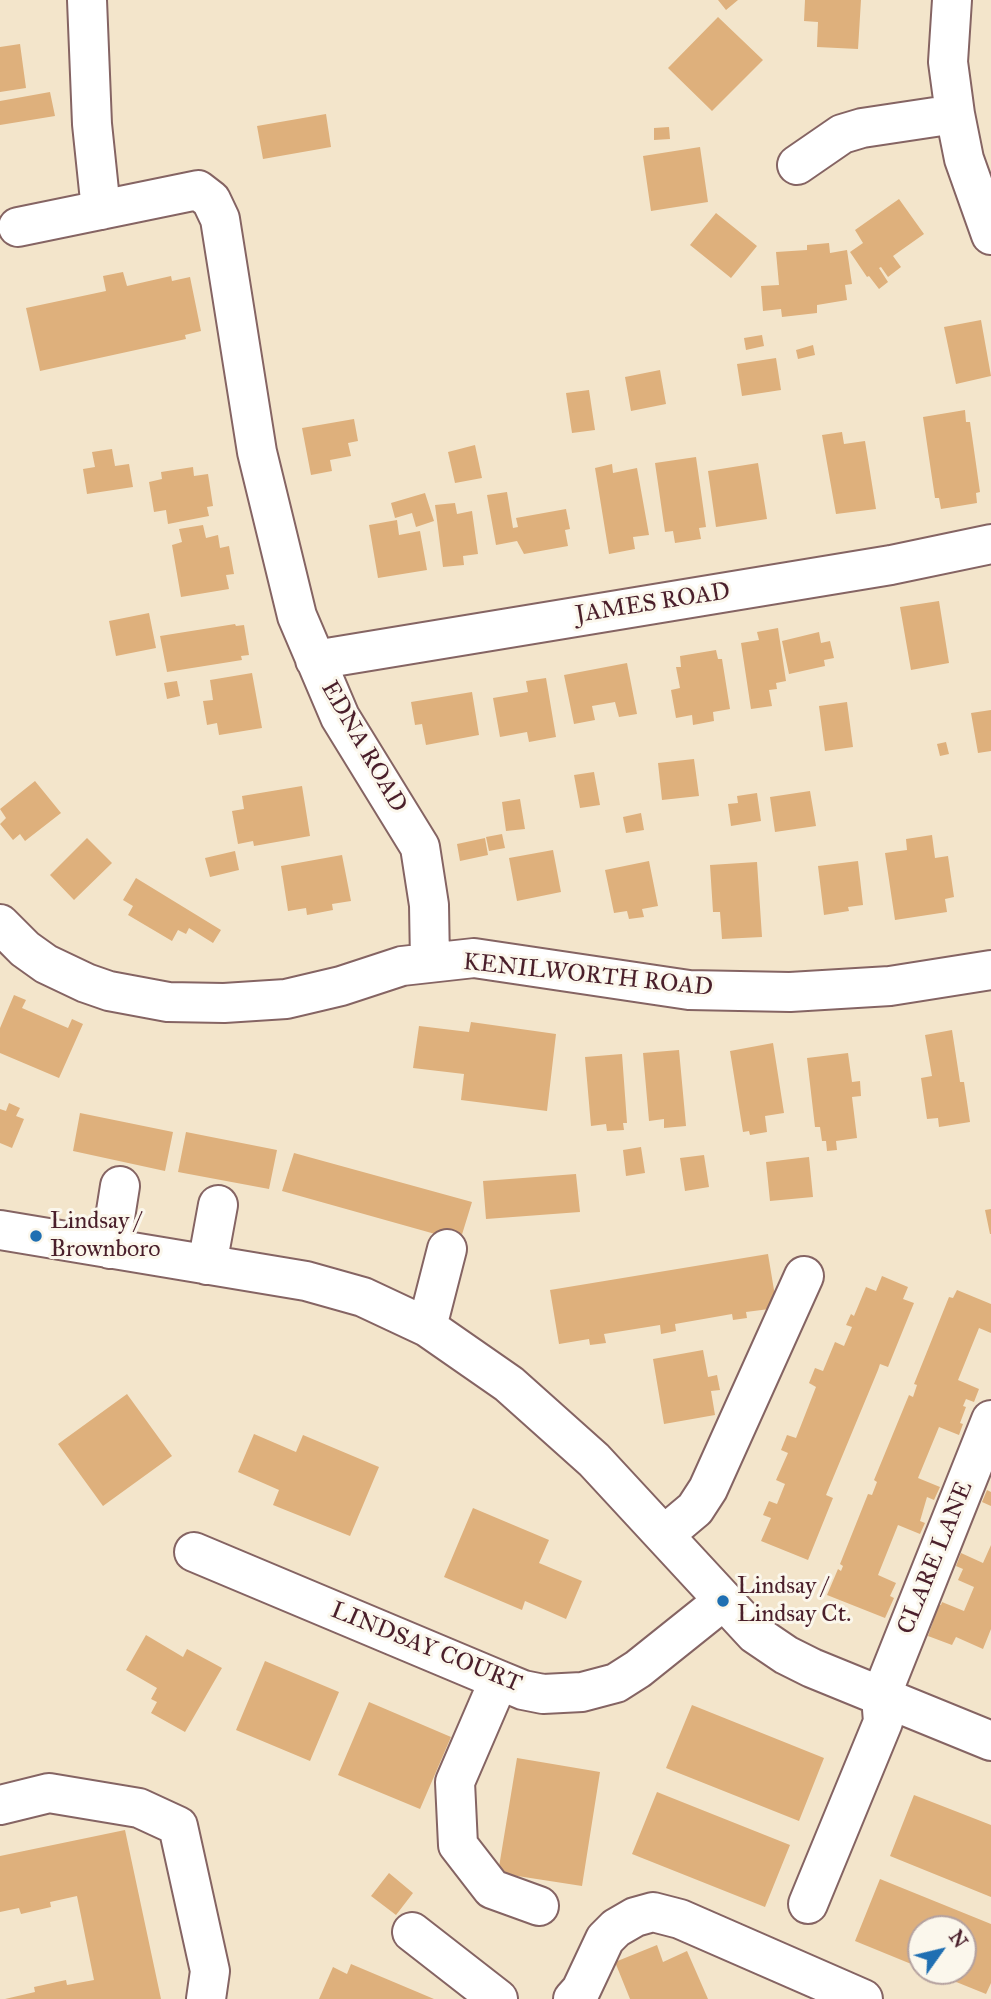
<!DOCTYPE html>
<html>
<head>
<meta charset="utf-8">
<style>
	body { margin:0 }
	#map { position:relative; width:991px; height:1999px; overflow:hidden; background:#f3e5cb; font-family:"IM FELL Great Primer",serif }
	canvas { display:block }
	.north { position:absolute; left:907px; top:1915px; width:70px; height:70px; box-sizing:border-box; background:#fbf7ec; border:2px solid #b4a19f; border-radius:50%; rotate:56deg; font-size:19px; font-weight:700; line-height:28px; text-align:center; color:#4a1f2b }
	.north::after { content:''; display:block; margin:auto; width:24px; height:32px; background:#1f6fb2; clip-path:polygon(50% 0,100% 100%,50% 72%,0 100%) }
</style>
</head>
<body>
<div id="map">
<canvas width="991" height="1999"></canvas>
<div class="north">N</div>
</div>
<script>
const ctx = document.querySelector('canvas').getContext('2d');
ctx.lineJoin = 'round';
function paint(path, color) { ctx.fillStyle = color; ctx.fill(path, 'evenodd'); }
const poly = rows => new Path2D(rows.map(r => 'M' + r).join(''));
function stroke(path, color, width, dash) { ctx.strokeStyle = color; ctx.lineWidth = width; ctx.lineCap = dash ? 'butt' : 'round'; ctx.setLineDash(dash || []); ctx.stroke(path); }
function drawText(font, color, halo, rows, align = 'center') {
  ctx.font = font + ' "IM FELL Great Primer",serif'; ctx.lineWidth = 6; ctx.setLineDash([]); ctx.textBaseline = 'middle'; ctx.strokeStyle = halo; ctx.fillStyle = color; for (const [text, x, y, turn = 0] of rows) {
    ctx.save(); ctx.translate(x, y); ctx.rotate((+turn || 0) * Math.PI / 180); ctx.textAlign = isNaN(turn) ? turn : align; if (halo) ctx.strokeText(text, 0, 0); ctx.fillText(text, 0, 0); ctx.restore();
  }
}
paint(poly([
	[718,0,738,0,726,10],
	[805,0,861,0,858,49,817,47,818,22,804,21],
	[718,17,763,60,712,111,668,68],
	[20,44,26,88,0,92,0,47],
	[50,92,55,116,0,125,0,101],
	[326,114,331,147,263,159,257,126],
	[669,127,670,139,654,140,654,128],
	[700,147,708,202,651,211,643,156],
	[899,199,924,234,893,256,901,267,888,277,881,267,879,268,888,282,879,289,869,276,867,277,850,252,863,243,855,230],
	[716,213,757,246,731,278,690,245],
	[829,243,830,253,847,250,852,284,845,285,847,300,817,305,817,313,782,317,781,309,763,311,761,286,779,285,776,252,807,250,807,245],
	[123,272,127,286,171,276,172,281,190,277,201,331,185,335,186,339,40,371,26,308,106,291,103,276],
	[981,320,991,376,956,384,944,327],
	[762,335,764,346,746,350,744,338],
	[813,345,815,355,798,359,796,350],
	[776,358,781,390,742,396,737,364],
	[660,370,666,404,631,411,625,377],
	[589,390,595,430,572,433,566,393],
	[965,410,966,422,970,422,980,492,976,493,977,503,941,509,939,498,935,498,923,417],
	[354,419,358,441,348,443,351,456,330,460,332,471,311,475,302,428],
	[842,432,844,444,865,441,876,509,836,514,822,435],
	[475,445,482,478,455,483,448,452],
	[112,449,115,466,129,464,133,487,87,494,83,469,95,467,92,452],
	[696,457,706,527,699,528,701,539,675,543,673,531,665,532,655,463],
	[758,463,767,519,716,527,708,471],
	[612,464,613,473,637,468,649,535,633,537,635,549,609,554,595,468],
	[193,467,194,476,208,474,213,506,207,507,209,516,168,524,166,510,154,512,149,482,162,479,161,472],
	[507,492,513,528,518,527,516,518,566,509,570,529,565,530,568,546,524,554,517,541,496,545,487,495],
	[425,493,434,521,416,527,412,513,395,518,391,503],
	[455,503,457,514,472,511,478,554,463,556,464,565,443,567,435,505],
	[397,520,399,535,420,531,427,570,378,578,369,525],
	[203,525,206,538,218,535,220,548,229,546,234,574,226,575,229,589,181,597,172,545,182,542,179,529],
	[939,601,949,663,911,670,900,607],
	[149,613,156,648,116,656,109,621],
	[235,624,236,626,244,625,249,655,241,656,242,660,167,672,160,636],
	[778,628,786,681,776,683,777,689,769,690,772,706,751,709,741,643,759,640,757,632],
	[819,632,821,643,830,641,834,658,824,660,825,666,789,674,782,641],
	[716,650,718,659,722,659,730,709,713,712,714,721,693,725,692,715,676,718,671,690,680,688,676,667,681,667,680,656],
	[627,663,637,714,619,717,615,702,592,706,595,720,574,724,564,675],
	[252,673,262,728,219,735,217,723,207,725,203,701,213,700,210,680],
	[546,678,556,737,529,742,527,732,500,737,493,698,528,692,526,681],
	[177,681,180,696,167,699,164,683],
	[472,692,479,735,426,745,422,724,415,725,411,702],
	[847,702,853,747,825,751,819,706],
	[991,710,991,751,978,753,971,713],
	[946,742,949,754,940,756,937,744],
	[694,759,699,796,662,800,658,763],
	[594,772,600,805,580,808,574,775],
	[35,781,61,813,25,841,20,834,13,840,0,824,6,818,0,809],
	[302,786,310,836,254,846,253,841,238,844,232,811,244,809,242,796],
	[810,791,816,826,775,832,770,797],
	[757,793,761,821,731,826,728,804,738,803,737,796],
	[520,799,525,829,506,831,502,802],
	[641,813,644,830,626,833,623,817],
	[502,834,505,848,489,851,486,837],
	[932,835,935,858,948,856,954,897,945,899,947,912,895,920,885,853,907,850,906,839],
	[87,838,112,863,74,900,50,875],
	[485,838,488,855,460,861,457,844],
	[553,850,561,892,517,901,509,858],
	[235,851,239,870,210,877,205,858],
	[342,855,351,901,332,904,333,910,307,915,306,908,288,911,281,866],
	[649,861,658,906,642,909,644,917,629,919,627,911,614,913,605,870],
	[858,861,863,905,848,907,849,911,824,915,818,866],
	[757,862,762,937,722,939,720,912,713,912,710,865],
	[136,878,221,930,213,943,189,928,186,934,178,930,172,941,128,915,133,906,123,900],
	[14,995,26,1000,22,1008,68,1028,72,1019,83,1024,59,1078,0,1053,0,1028],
	[471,1022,556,1034,547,1111,461,1100,464,1074,413,1068,419,1026,469,1032],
	[952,1030,960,1082,964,1082,970,1122,939,1127,938,1118,927,1119,921,1078,932,1076,925,1035],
	[773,1043,784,1113,765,1116,767,1132,750,1135,749,1131,743,1132,730,1051],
	[679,1050,686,1126,664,1128,664,1119,649,1121,643,1053],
	[848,1053,852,1082,860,1081,861,1096,852,1097,857,1138,836,1141,837,1150,827,1151,826,1141,822,1141,820,1127,815,1127,807,1058],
	[622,1054,627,1123,623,1123,624,1130,607,1131,606,1124,591,1126,585,1057],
	[9,1103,20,1108,16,1116,24,1119,12,1148,0,1143,0,1109,6,1111],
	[80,1113,173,1132,165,1171,73,1151],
	[186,1132,277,1150,269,1189,178,1172],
	[641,1147,645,1173,626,1176,623,1150],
	[294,1153,472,1202,460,1241,282,1191],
	[704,1155,709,1187,685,1191,680,1158],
	[809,1157,813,1197,770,1201,766,1162],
	[576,1174,580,1212,486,1219,483,1181],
	[991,1209,991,1234,990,1234,985,1210],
	[768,1254,777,1308,746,1312,747,1318,733,1320,732,1314,675,1324,676,1331,661,1334,660,1325,604,1334,606,1343,590,1345,589,1339,559,1344,550,1290],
	[882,1276,908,1287,903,1299,914,1303,888,1367,880,1364,878,1370,826,1495,833,1498,808,1560,761,1541,771,1518,763,1515,769,1501,777,1504,785,1484,776,1480,788,1453,781,1450,787,1435,796,1438,816,1387,809,1383,815,1368,823,1371,835,1342,844,1346,852,1327,846,1325,851,1314,854,1316,866,1287,876,1291],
	[957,1290,991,1304,991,1333,979,1328,958,1380,979,1389,974,1402,966,1399,963,1406,966,1407,960,1423,963,1424,959,1435,939,1427,918,1478,940,1487,934,1500,927,1497,920,1521,925,1523,920,1534,898,1525,878,1575,896,1583,890,1596,894,1598,885,1618,827,1595,838,1569,841,1571,843,1566,840,1564,868,1494,872,1495,877,1482,874,1480,909,1395,913,1397,917,1385,914,1384,949,1297,953,1298],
	[703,1350,708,1377,717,1375,720,1390,711,1391,715,1415,664,1424,653,1359],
	[127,1394,172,1456,103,1506,58,1444],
	[254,1434,296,1452,303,1435,379,1467,350,1536,273,1505,279,1490,238,1472],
	[987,1490,991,1492,991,1506,982,1502],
	[473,1508,549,1540,539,1563,582,1581,566,1619,525,1601,522,1610,444,1577],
	[991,1545,991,1629,983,1649,956,1637,952,1645,928,1636,933,1622,930,1621,937,1604,941,1605,942,1602,964,1611,974,1587,958,1580,963,1569,956,1566,961,1553,983,1563],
	[146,1635,183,1657,187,1649,222,1668,185,1732,151,1713,157,1702,151,1699,157,1688,126,1670],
	[265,1661,339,1692,310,1761,236,1730],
	[369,1702,451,1737,420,1809,338,1775],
	[692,1705,824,1758,799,1821,666,1768],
	[517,1758,600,1772,582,1886,498,1873],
	[657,1792,790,1845,765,1907,632,1854],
	[914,1795,991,1825,991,1897,890,1856],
	[125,1830,161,1999,5,1999,35,1992,34,1987,66,1980,67,1985,94,1980,77,1896,50,1902,51,1907,21,1914,19,1908,0,1912,0,1856],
	[389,1873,413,1893,396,1915,371,1896],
	[880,1879,991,1924,991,1983,986,1994,929,1971,963,1971,963,1929,921,1929,921,1968,855,1941],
	[657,1945,663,1962,687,1951,708,1999,630,1999,615,1962],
	[351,1964,434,1999,319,1999,333,1967,347,1974]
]), '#deb07c');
const minor = poly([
	[87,0,92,124,101,210],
	[952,0,948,62,955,114,964,159,991,235],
	[797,165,842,134,862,128,955,114],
	[18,227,198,190,211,200,220,219,257,452,297,616,340,717,420,847,429,905,430,962],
	[315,660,891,565,991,544],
	[0,924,25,949,46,964,86,983,109,991,168,1002,224,1003,286,999,341,986,402,966,474,958,689,990,790,992,890,986,991,970],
	[0,1230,306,1281,363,1297,427,1327,509,1384,594,1460,755,1634,786,1655,812,1668,991,1741],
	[110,1249,120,1186],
	[207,1265,218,1205],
	[427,1327,447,1249],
	[664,1535,695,1509,708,1489,804,1276],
	[194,1552,499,1680,523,1690,543,1694,582,1692,616,1683,638,1669,723,1601],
	[499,1680,455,1782,458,1845,492,1889,539,1906],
	[0,1805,49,1793,139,1808,178,1826,210,1971,206,1999],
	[808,1904,883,1722,881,1696,991,1420],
	[412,1932,498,1999],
	[573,1999,581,1990,605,1939,616,1928,635,1917,653,1912,680,1919,863,1999]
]);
stroke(minor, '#856463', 42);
stroke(minor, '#fff', 38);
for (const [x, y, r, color] of [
	[36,1236,7,"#1f6fb2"],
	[723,1601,7,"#1f6fb2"]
]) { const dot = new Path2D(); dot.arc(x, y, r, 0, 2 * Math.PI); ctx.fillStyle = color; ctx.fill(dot); stroke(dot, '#fbf7ec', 2.5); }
drawText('24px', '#4a1f2b', '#fbf7ec', [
	["JAMES ROAD",653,604,-9],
	["EDNA ROAD",363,747,60],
	["KENILWORTH ROAD",588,976,6],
	["CLARE LANE",936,1558,-68],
	["LINDSAY COURT",426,1648,22]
]);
drawText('24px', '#4a1f2b', '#fbf7ec', [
	["Lindsay /",50,1222],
	["Brownboro",50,1250],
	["Lindsay /",737,1587],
	["Lindsay Ct.",737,1615]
], 'left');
</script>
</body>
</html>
